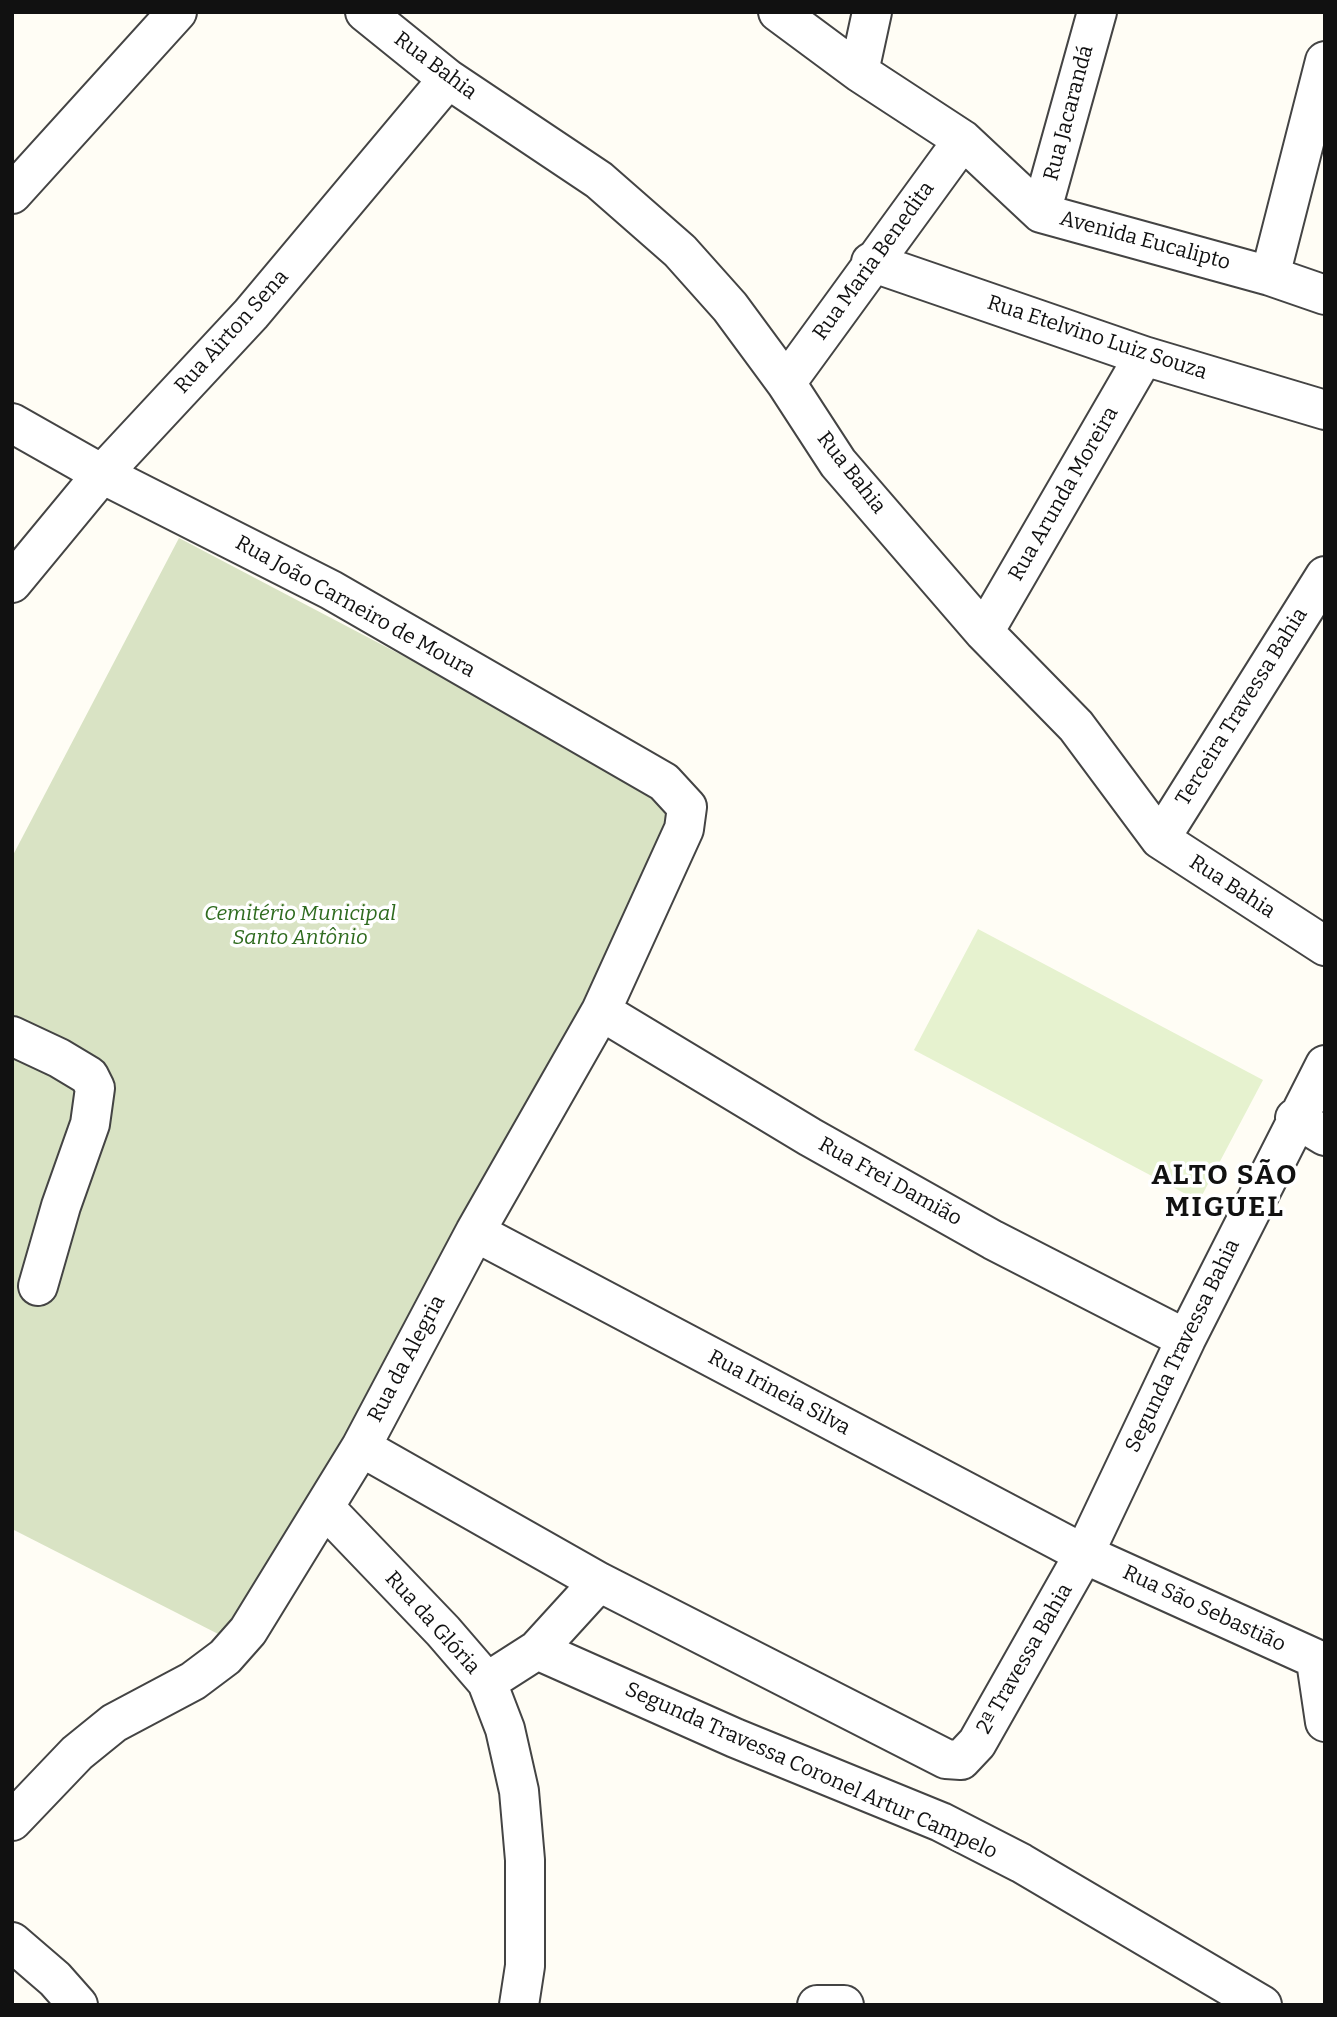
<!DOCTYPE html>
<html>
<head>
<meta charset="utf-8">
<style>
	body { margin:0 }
	#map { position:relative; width:1337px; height:2017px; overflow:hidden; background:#fffdf5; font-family:Bitter,serif }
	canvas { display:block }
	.frame { position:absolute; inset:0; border:14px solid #111; pointer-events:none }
</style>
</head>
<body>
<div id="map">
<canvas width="1337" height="2017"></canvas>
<div class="frame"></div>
</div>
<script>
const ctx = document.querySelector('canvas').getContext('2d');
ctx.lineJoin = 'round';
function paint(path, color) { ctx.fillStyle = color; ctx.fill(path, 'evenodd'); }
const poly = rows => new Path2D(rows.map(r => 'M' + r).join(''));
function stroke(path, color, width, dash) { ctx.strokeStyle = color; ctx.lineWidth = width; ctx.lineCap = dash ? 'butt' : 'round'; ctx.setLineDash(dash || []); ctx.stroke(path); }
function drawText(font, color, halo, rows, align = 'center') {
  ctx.font = font + ' Bitter,serif'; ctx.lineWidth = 7; ctx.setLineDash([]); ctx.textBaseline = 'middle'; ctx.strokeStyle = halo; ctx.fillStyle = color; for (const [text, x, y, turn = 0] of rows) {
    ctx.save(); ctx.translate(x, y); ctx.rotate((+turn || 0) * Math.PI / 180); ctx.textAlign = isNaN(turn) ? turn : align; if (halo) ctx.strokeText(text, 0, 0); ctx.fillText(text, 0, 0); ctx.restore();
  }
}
paint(poly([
	[179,538,679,801,552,1065,230,1640,12,1529,12,857]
]), '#d9e3c4');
paint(poly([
	[978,929,1263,1080,1199,1201,914,1050]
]), '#e6f2cf');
const minor = poly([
	[365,12,448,79,599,180,680,251,730,307,786,383,838,463,984,632,1076,726,1160,839,1325,946],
	[778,12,859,72,963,140,1041,213,1270,276,1325,295],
	[859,72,872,12],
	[12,194,177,12],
	[1041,213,1097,12],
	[871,262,1144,356,1325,410],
	[1270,276,1325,61],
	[786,383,963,140],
	[12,423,102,474,331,590,664,782,687,807,684,829,601,1011,475,1232,361,1447,248,1631,225,1657,193,1681,114,1723,77,1753,12,1821],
	[12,583,102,474,251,314,448,79],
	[984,632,1144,356],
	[1160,839,1325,576],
	[601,1011,810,1137,993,1240,1186,1339],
	[12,1036,59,1058,89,1076,95,1088,90,1124,61,1206,38,1286],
	[1295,1118,1325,1136],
	[475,1232,1084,1554,1325,1663],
	[361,1447,599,1582,946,1759,961,1760,977,1743,1084,1554,1186,1339,1325,1065],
	[325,1508,443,1631,487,1682,505,1729,519,1791,525,1860,525,1966,519,2005],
	[537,1650,735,1738,941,1822,1021,1863,1262,2005],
	[1316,1661,1325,1722],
	[487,1682,537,1650,599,1582],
	[12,1942,55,1979,78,2005],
	[817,2005,844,2005]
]);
stroke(minor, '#444', 42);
stroke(minor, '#fff', 38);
drawText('21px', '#111', '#fff', [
	["Rua Bahia",435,66,37],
	["Rua Jacarandá",1069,113,-75],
	["Avenida Eucalipto",1145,241,15],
	["Rua Maria Benedita",874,261,-54],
	["Rua Airton Sena",232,332,-48],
	["Rua Etelvino Luiz Souza",1097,338,18],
	["Rua Bahia",851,473,52],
	["Rua Arunda Moreira",1064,494,-60],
	["Rua João Carneiro de Moura",355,607,29],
	["Terceira Travessa Bahia",1242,707,-58],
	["Rua Bahia",1232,887,33],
	["Rua Frei Damião",890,1182,29],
	["Segunda Travessa Bahia",1183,1346,-64],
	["Rua da Alegria",407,1359,-62],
	["Rua Irineia Silva",779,1393,28],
	["Rua São Sebastião",1204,1609,25],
	["Rua da Glória",432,1623,48],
	["2ª Travessa Bahia",1025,1659,-60],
	["Segunda Travessa Coronel Artur Campelo",811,1771,24]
]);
drawText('italic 21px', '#2f6b1f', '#fff', [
	["Cemitério Municipal",300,914],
	["Santo Antônio",300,938]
]);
ctx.letterSpacing = '2px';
drawText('bold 28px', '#111', '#fff', [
	["ALTO SÃO",1225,1176],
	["MIGUEL",1225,1208]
]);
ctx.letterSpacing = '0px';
</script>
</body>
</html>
